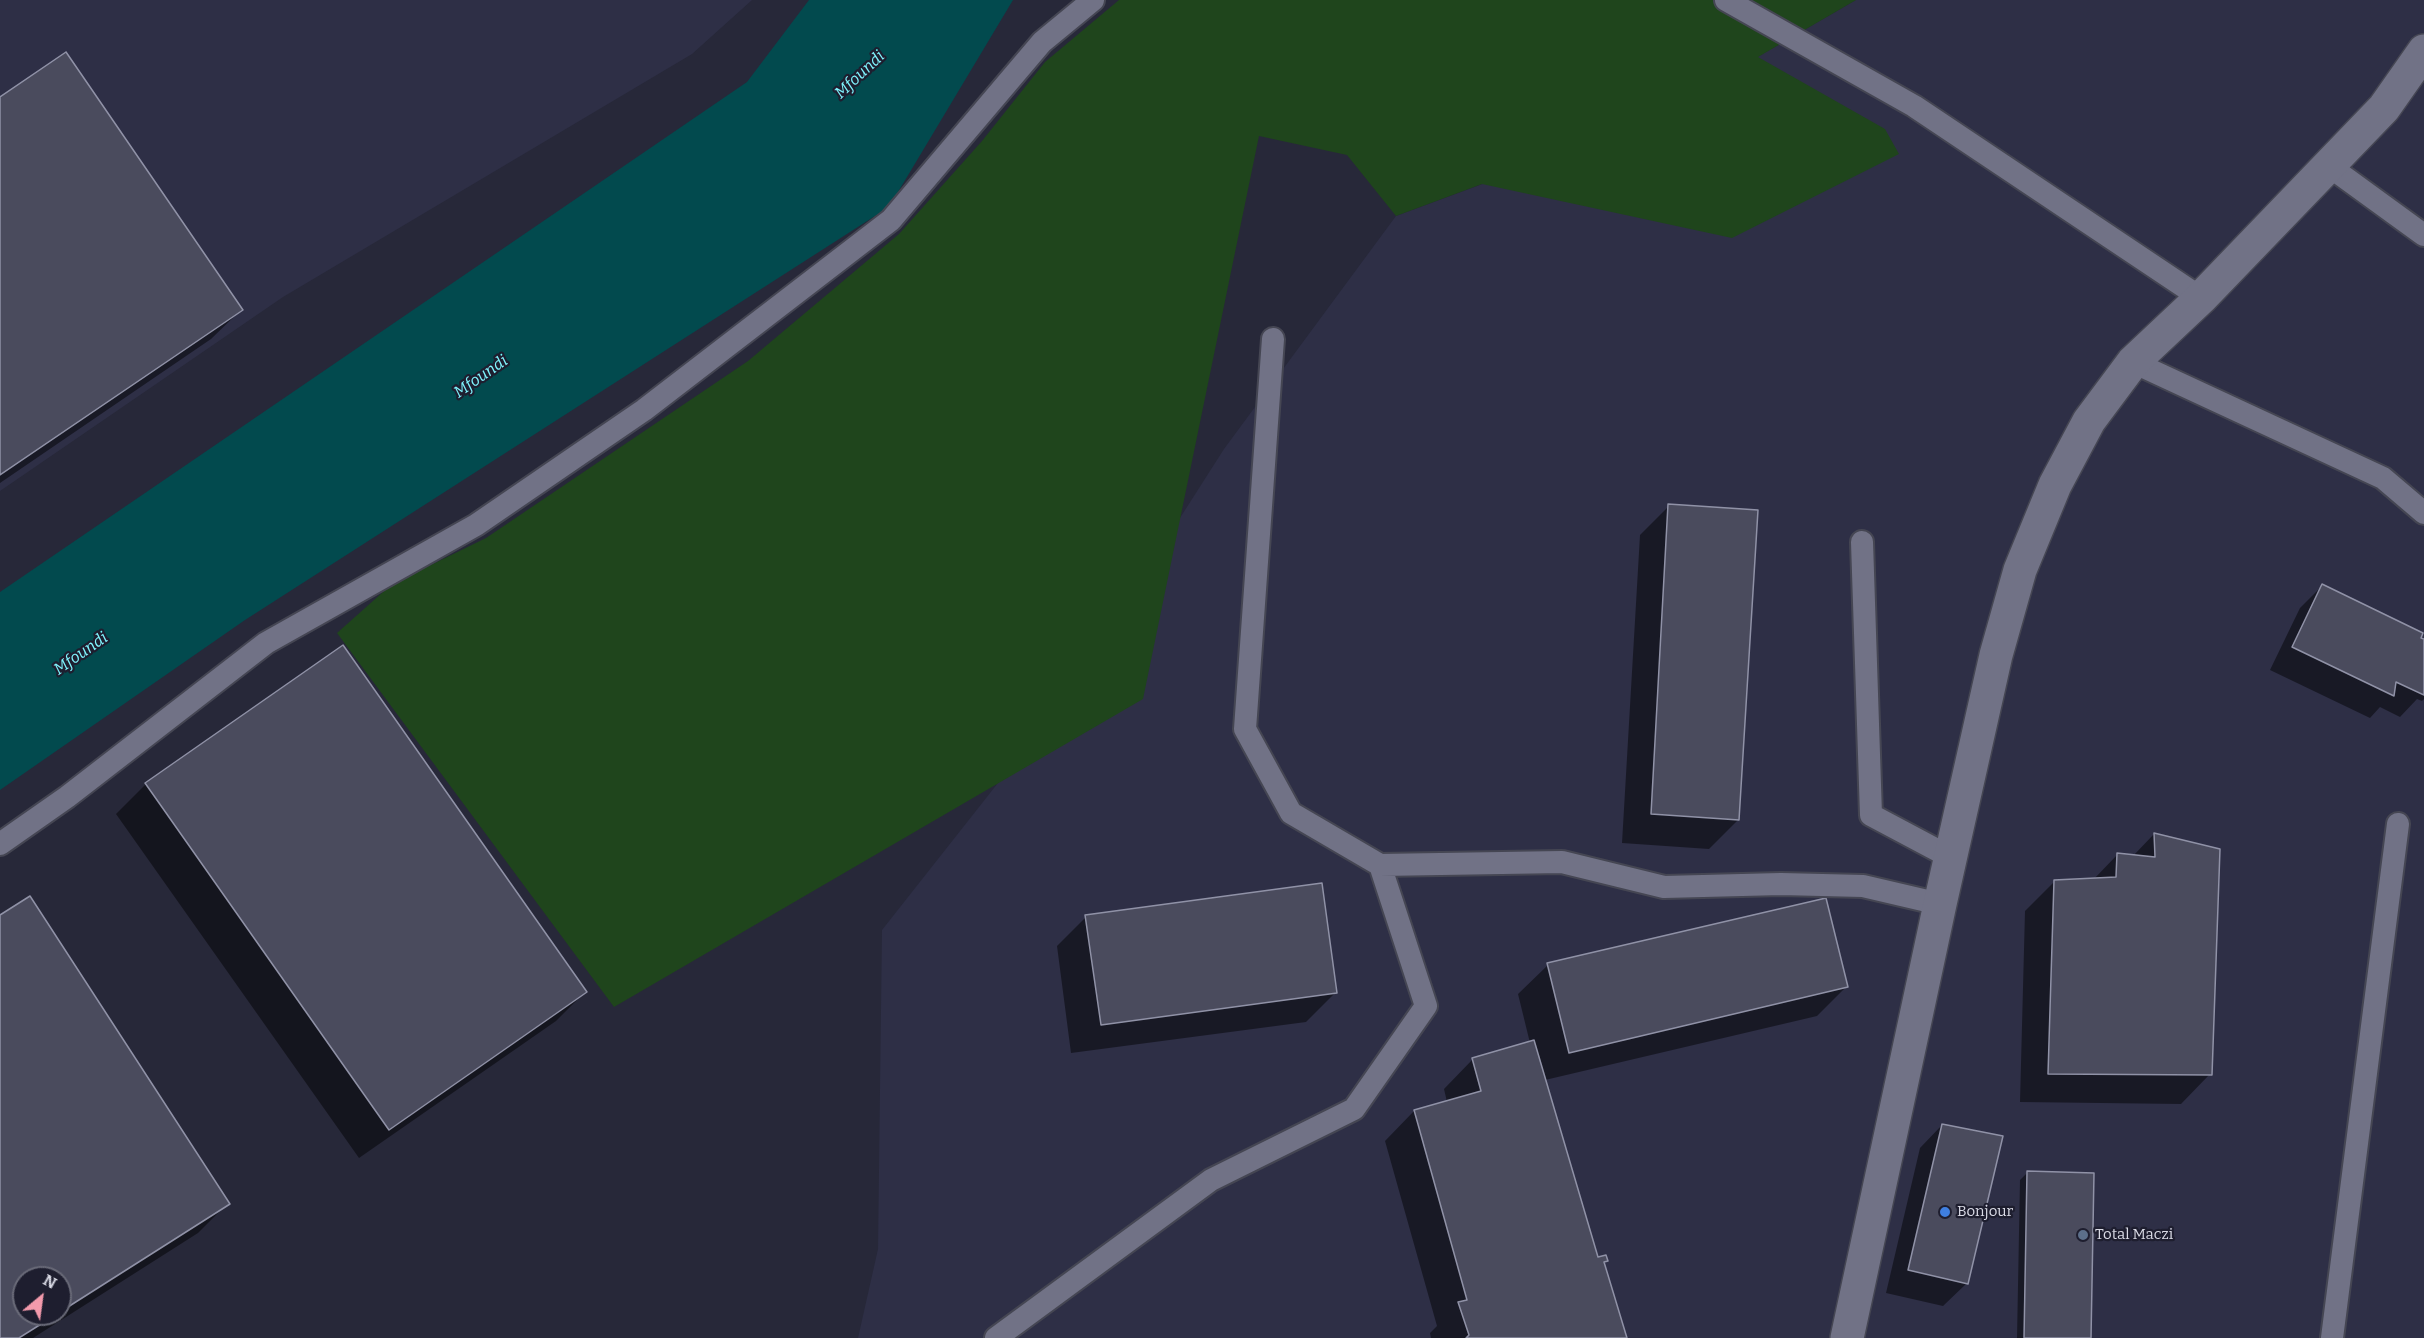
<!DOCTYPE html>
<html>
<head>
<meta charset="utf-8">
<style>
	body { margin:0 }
	#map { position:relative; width:2424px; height:1338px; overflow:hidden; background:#272839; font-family:Bitter,serif }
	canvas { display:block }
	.north { position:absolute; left:12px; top:1266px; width:60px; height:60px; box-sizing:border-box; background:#1e1e2f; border:2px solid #696a78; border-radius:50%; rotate:29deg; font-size:16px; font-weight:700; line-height:24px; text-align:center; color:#dadbe6 }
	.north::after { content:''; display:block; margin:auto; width:21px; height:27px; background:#f39aac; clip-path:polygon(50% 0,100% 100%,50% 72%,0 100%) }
</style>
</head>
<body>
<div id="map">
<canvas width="2424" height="1338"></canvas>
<div class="north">N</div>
</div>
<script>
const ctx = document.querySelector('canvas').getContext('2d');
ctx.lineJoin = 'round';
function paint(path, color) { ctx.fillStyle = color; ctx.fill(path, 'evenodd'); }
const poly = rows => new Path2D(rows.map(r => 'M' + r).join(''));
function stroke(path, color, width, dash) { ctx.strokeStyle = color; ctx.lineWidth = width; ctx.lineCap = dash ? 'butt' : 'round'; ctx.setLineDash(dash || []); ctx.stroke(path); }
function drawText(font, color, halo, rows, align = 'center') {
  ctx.font = font + ' Bitter,serif'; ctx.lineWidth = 4.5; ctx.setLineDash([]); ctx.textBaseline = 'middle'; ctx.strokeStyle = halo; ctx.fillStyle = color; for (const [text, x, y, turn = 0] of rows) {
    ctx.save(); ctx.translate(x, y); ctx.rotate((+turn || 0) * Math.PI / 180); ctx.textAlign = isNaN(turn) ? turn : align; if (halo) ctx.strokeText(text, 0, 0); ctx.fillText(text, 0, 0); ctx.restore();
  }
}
paint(poly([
	[0,0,752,0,692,54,283,297,0,491],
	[1856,0,2424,0,2424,1338,858,1338,878,1249,882,930,1065,698,1224,449,1396,216,1634,128]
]), '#2e2f46');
paint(poly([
	[1119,0,1856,0,1758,57,1885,129,1899,154,1732,238,1482,184,1396,216,1347,155,1259,136,1143,699,614,1007,337,633,392,584,486,538,748,361,899,234,982,141,1045,62]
]), '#1f451c');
paint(poly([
	[809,0,1013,0,889,207,245,620,0,790,0,592,747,82]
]), '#024a4e');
paint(poly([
	[0,99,241,310,211,339,0,483],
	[1669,506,1738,820,1709,849,1622,843,1640,535],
	[2323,585,2424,641,2424,699,2422,701,2417,699,2400,717,2380,707,2370,718,2270,670,2300,608],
	[342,647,585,992,556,1021,359,1158,116,814,146,784],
	[2154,834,2210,1074,2181,1104,2020,1102,2025,911,2055,881,2093,880,2117,855,2133,856],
	[0,917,228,1203,198,1233,33,1338,0,1338],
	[24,1278,60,1278,60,1314,24,1314],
	[1086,917,1336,992,1306,1022,1071,1053,1057,946],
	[1548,965,1846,987,1817,1016,1545,1080,1597,1259,1606,1261,1603,1263,1626,1338,1431,1338,1430,1333,1437,1326,1385,1141,1414,1111,1447,1102,1444,1089,1473,1059,1530,1043,1518,994],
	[1942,1125,1966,1284,1943,1306,1886,1293,1920,1148],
	[2027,1173,2090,1338,2017,1338,2020,1180]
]), '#0007');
const building = poly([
	[66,52,243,310,0,475,0,97,66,52],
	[1668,504,1758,510,1739,820,1651,814,1668,504],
	[2322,584,2423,633,2421,638,2424,639,2424,695,2396,682,2394,696,2292,647,2322,584],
	[343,645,587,992,389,1130,145,783,343,645],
	[2154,833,2220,849,2212,1075,2048,1074,2054,880,2116,877,2117,853,2155,857,2154,833],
	[1322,883,1337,993,1101,1025,1085,915,1322,883],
	[30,896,230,1204,60,1312,60,1278,24,1278,24,1314,57,1314,19,1338,0,1338,0,915,30,896],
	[1826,898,1848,987,1569,1053,1547,963,1826,898],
	[1534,1040,1598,1257,1606,1255,1608,1261,1604,1262,1627,1338,1466,1338,1469,1335,1458,1302,1467,1300,1414,1110,1481,1091,1472,1058,1534,1040],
	[1942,1124,2003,1136,1968,1284,1908,1270,1942,1124],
	[2027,1171,2094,1173,2091,1338,2024,1338,2027,1171]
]);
paint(building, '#4a4b5d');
stroke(building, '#9092a7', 1.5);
const service = poly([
	[1726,0,1914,106,2201,298],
	[2329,166,2424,235],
	[1273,339,1245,729,1291,813,1380,865,1562,862,1664,887,1781,884,1863,886,1940,904],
	[2133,362,2383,478,2424,513],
	[1862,542,1871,815,1950,857],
	[0,844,67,797,266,643,476,525,644,410,891,220,1042,42,1093,0],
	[996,1338,1211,1180,1354,1109,1426,1006,1380,865],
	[2332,1338,2398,824]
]);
const minor = poly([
	[1847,1338,1940,904,1996,655,2020,570,2055,485,2089,421,2133,362,2201,298,2384,108,2424,51]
]);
stroke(service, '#454653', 26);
stroke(minor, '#454653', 36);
stroke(service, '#717286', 22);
stroke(minor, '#717286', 33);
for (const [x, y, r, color] of [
	[1945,1212,6,"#3f7fe0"],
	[2083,1235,6,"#5c6f8a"]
]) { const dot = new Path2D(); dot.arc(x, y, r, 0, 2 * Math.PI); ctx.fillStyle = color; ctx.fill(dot); stroke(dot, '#1e1e2f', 2); }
drawText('15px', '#dadbe6', '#1e1e2f', [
	["Bonjour",1957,1212],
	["Total Maczi",2095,1235]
], 'left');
drawText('italic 16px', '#80f6ff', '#1e1e2f', [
	["Mfoundi",860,75,-43],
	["Mfoundi",481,377,-35],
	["Mfoundi",81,654,-35]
]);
</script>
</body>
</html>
